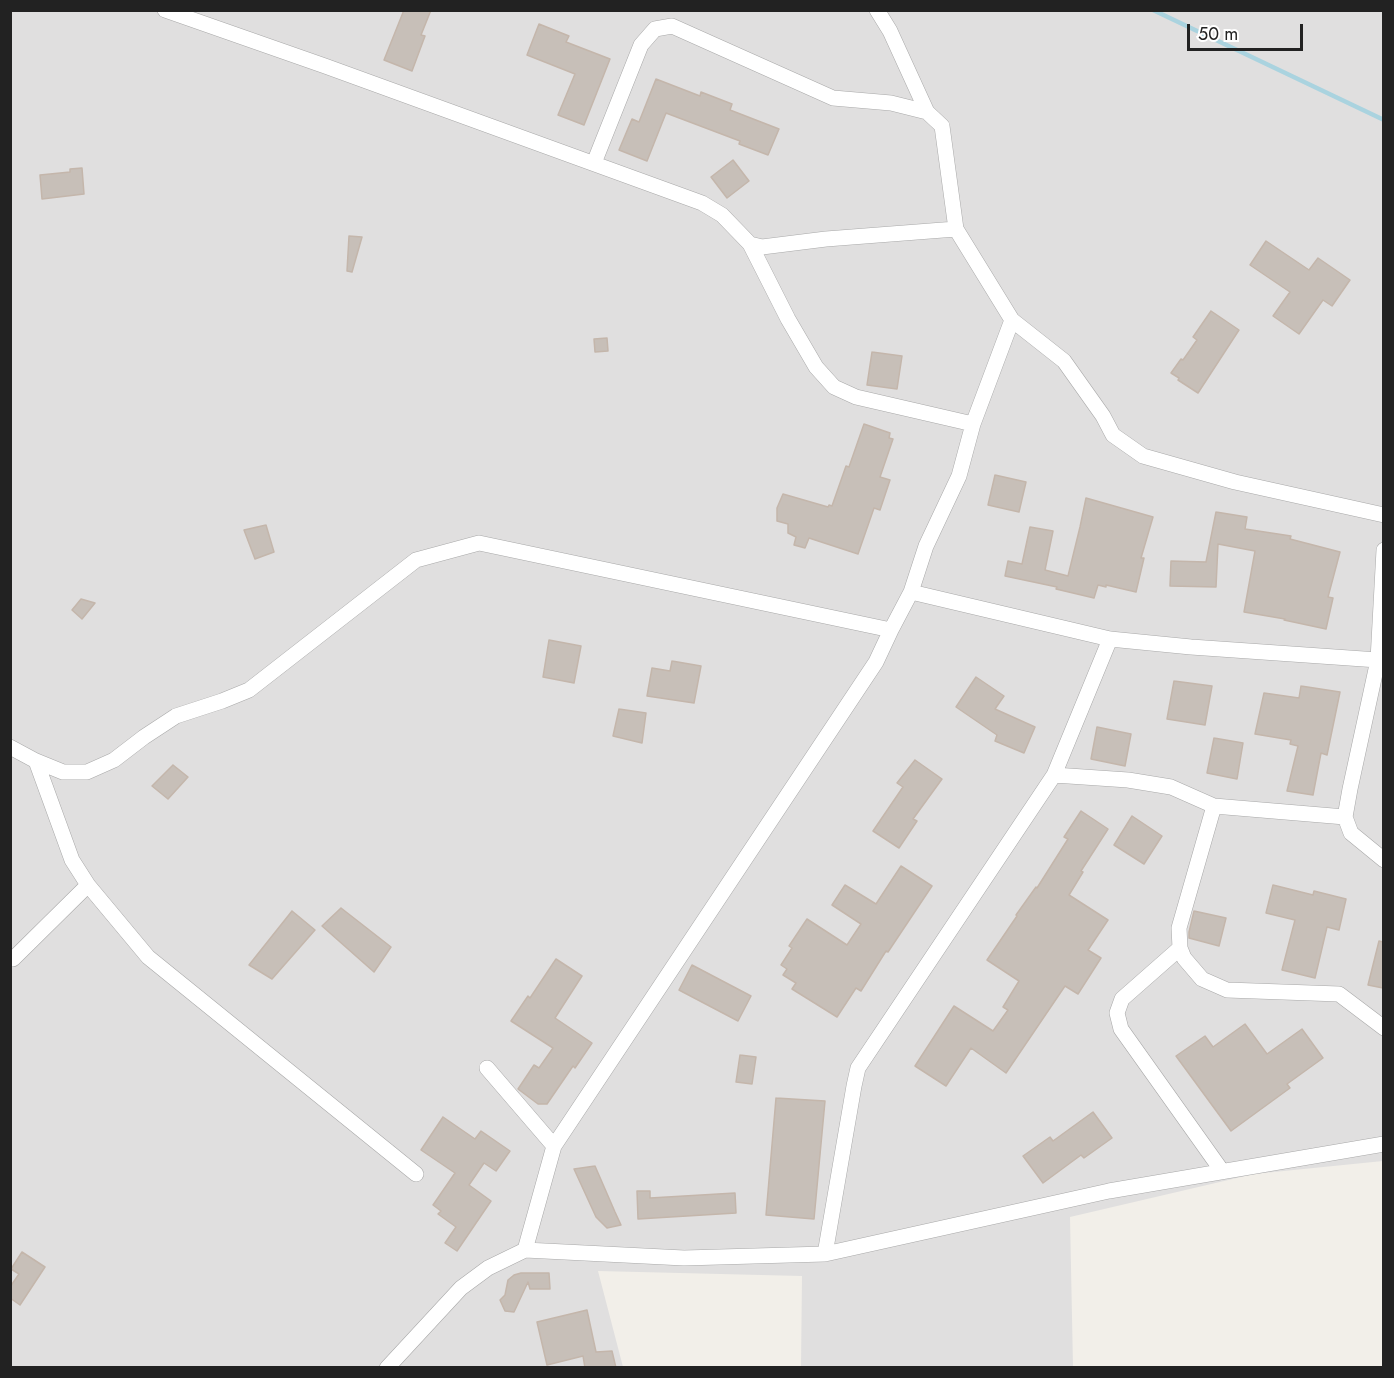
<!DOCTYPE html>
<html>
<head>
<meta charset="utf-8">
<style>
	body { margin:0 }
	#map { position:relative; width:1394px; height:1378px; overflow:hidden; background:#f2efe9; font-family:Jost,sans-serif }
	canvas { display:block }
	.frame { position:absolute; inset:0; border:12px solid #222; pointer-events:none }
	.scale { position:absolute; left:1187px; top:24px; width:116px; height:27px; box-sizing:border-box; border:3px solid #222; border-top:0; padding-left:8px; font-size:18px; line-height:21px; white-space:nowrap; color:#222; -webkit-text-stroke:4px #fff; paint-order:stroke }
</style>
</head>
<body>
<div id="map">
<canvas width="1394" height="1378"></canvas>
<div class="frame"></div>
<div class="scale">50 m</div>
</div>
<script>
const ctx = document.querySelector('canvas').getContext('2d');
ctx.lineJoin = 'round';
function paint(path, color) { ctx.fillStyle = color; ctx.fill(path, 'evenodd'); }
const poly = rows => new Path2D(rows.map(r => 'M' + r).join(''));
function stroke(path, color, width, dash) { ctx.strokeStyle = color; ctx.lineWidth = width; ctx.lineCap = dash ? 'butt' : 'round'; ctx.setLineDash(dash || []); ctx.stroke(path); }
paint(poly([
	[10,11,1383,11,1383,1161,1254,1174,1070,1217,1073,1367,801,1367,802,1276,598,1271,623,1367,11,1367]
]), '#e0dfdf');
stroke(poly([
	[1153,10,1384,120]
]), '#aad3df', 4.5);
const building = poly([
	[404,10,431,10,421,35,425,36,412,71,384,60,404,10],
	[539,24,569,36,566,42,610,59,584,125,558,115,575,74,527,55,539,24],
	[656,79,700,96,701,92,732,104,730,110,779,129,768,155,739,144,740,141,666,113,647,161,619,150,632,119,639,122,656,79],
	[733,160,749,181,727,198,711,177,733,160],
	[82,168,84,194,42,199,40,175,70,172,70,169,82,168],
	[349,236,362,237,352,272,347,271,349,236],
	[1266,241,1309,270,1318,258,1350,280,1332,306,1323,300,1299,334,1273,316,1290,292,1250,265,1266,241],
	[1211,311,1239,330,1198,393,1178,380,1179,378,1171,373,1181,359,1183,360,1197,340,1193,337,1211,311],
	[607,338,608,351,595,352,594,339,607,338],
	[872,352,902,356,897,389,867,385,872,352],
	[864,424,890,433,889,438,893,439,880,477,890,480,880,510,874,508,858,554,809,538,805,548,794,545,796,537,788,533,788,524,777,521,777,508,783,494,828,507,829,505,832,506,846,466,849,467,864,424],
	[995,475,1026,482,1019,512,988,505,995,475],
	[1086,498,1153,517,1141,558,1144,558,1136,592,1106,585,1106,587,1098,585,1094,598,1056,589,1057,587,1005,576,1008,561,1022,564,1030,527,1053,531,1045,570,1068,576,1080,527,1086,498],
	[1216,512,1247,517,1245,529,1291,536,1290,539,1340,552,1328,597,1333,598,1326,629,1284,620,1285,619,1244,612,1255,551,1218,544,1216,587,1170,586,1171,561,1206,562,1216,512],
	[266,525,274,552,255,559,244,530,266,525],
	[81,599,95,603,82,619,72,610,81,599],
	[549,640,581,646,574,683,543,677,549,640],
	[672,661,701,666,694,703,647,696,652,668,670,671,672,661],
	[976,677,1004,696,995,709,1035,727,1024,753,995,741,997,735,956,707,976,677],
	[1174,681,1212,686,1205,725,1167,719,1174,681],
	[1301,686,1340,692,1327,755,1321,753,1313,795,1287,791,1298,746,1290,744,1291,740,1255,734,1264,693,1299,698,1301,686],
	[619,709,646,713,642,743,613,736,619,709],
	[1097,727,1131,734,1125,766,1091,759,1097,727],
	[1214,738,1243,743,1237,779,1207,773,1214,738],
	[915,760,942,779,913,819,917,821,899,848,873,831,903,787,897,783,915,760],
	[173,765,188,777,168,799,152,786,173,765],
	[1081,811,1108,829,1081,871,1083,872,1069,895,1108,920,1088,950,1101,958,1078,994,1065,986,1006,1073,971,1048,946,1086,915,1066,954,1006,993,1031,1008,1010,1003,1007,1019,981,987,960,1017,916,1016,915,1036,887,1037,888,1068,839,1064,837,1081,811],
	[1132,816,1162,836,1144,864,1114,845,1132,816],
	[901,866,932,886,888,952,886,951,861,991,856,988,837,1017,792,989,796,983,783,975,787,969,781,965,792,948,789,946,807,919,847,945,861,924,832,905,845,885,876,904,901,866],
	[1273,885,1313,895,1314,891,1346,899,1339,930,1327,927,1315,978,1282,970,1295,920,1266,913,1273,885],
	[341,908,391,947,374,972,322,926,341,908],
	[292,911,315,930,272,979,249,965,292,911],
	[1194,911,1226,918,1219,946,1189,938,1189,932,1194,911],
	[1379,941,1383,942,1383,988,1368,985,1379,941],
	[556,959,582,976,555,1018,592,1043,575,1068,573,1066,547,1104,538,1104,518,1089,534,1065,539,1068,553,1048,511,1021,528,996,530,998,556,959],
	[692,965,751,996,738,1021,679,990,692,965],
	[1245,1024,1267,1054,1302,1029,1323,1058,1287,1084,1290,1088,1231,1131,1176,1056,1205,1036,1213,1047,1245,1024],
	[740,1055,756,1057,752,1084,736,1082,740,1055],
	[776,1098,825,1101,814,1219,766,1215,776,1098],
	[1093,1112,1112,1138,1084,1158,1081,1155,1043,1183,1023,1156,1050,1137,1053,1141,1093,1112],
	[443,1117,475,1139,481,1131,510,1151,496,1171,484,1163,469,1185,491,1201,457,1251,445,1243,456,1227,438,1214,441,1211,433,1205,455,1173,421,1150,443,1117],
	[595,1166,615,1212,621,1225,607,1228,596,1217,574,1169,595,1166],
	[637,1191,650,1191,650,1198,735,1193,736,1213,638,1219,637,1191],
	[22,1252,45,1267,20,1305,10,1298,10,1287,19,1274,11,1269,22,1252],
	[521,1273,549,1273,550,1289,530,1289,528,1282,514,1312,505,1311,500,1300,505,1295,508,1280,514,1275,521,1273],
	[587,1310,596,1352,612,1351,616,1368,585,1368,583,1356,547,1365,537,1322,587,1310]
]);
paint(building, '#c7bfb8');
stroke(building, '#c4b6ab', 1.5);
const street = poly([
	[165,10,325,66,702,203,722,215,750,244,762,247,826,239,956,229,1012,320,1064,361,1103,416,1113,435,1143,456,1235,482,1384,515],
	[877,10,890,31,927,112],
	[594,163,641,45,655,29,672,26,833,98,891,103,927,112,942,126,956,229],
	[750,244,788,319,816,367,834,387,856,397,973,424],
	[1384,550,1378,660,1350,789,1345,817,1351,833,1384,860],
	[911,592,1110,639,1191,647,1378,660,1384,653],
	[10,747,36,761,63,772,87,772,114,760,144,737,176,716,222,701,249,690,416,560,479,543,891,630],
	[36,761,72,860,88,885,148,957,416,1174],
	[1054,775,1128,780,1171,787,1214,806,1179,928,1180,948,1184,958,1202,979,1227,990,1339,994,1384,1028],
	[1214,806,1345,817],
	[1180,948,1122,999,1117,1013,1121,1029,1222,1171],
	[10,959,13,959,88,885],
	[487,1068,554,1146],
	[525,1250,554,1146,876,662,891,630,911,592,926,546,959,476,973,424,1012,320],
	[825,1254,854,1086,858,1068,1054,775,1110,639],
	[387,1368,461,1288,488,1268,525,1250,684,1258,825,1254,1109,1191,1384,1144]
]);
stroke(street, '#a9a9a9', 16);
stroke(street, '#fff', 15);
</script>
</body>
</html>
